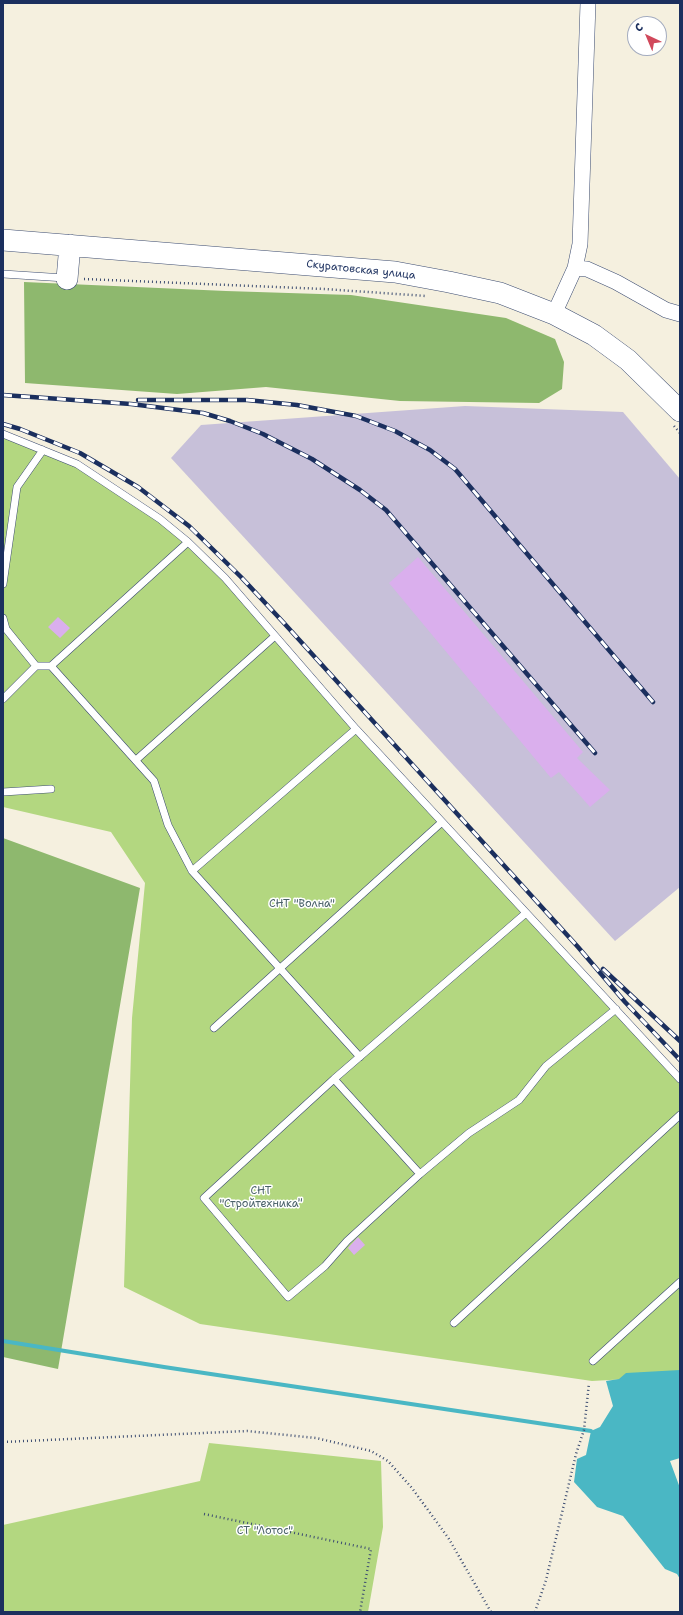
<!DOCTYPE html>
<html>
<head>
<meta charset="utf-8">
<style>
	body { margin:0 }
	#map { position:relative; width:683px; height:1615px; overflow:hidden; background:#f5f0df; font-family:"Shantell Sans",sans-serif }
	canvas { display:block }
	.frame { position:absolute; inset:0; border:4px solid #1b2f5e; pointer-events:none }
	.north { position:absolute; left:627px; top:16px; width:40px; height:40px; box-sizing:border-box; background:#fff; border:1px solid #a4acbf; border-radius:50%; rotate:316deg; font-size:11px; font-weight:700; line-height:16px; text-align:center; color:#1b2f5e }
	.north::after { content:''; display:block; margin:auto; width:14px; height:18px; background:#d1495b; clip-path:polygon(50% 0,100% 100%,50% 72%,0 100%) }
</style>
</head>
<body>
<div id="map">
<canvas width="683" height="1615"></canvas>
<div class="frame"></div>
<div class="north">С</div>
</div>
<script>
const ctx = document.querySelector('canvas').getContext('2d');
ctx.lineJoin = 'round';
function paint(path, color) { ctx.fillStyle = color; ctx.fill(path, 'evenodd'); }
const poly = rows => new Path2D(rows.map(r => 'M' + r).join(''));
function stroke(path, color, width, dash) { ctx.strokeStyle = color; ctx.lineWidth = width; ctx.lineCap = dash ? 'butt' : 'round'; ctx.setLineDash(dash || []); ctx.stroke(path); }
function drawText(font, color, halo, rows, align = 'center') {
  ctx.font = font + ' "Shantell Sans",sans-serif'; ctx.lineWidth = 3; ctx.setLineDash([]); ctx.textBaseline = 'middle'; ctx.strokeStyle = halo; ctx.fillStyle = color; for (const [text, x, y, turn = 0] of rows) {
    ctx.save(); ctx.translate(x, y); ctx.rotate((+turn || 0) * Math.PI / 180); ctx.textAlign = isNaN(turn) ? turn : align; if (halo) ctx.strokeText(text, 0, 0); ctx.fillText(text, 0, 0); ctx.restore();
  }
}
paint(poly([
	[465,406,623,412,680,479,680,887,615,941,171,458,201,425]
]), '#c7c0d9');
paint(poly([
	[3,434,77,464,188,542,680,1079,680,1376,592,1381,200,1324,124,1287,132,1018,145,883,111,832,3,807],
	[209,1443,381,1461,383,1527,368,1612,3,1612,3,1525,200,1481]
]), '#b3d780');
paint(poly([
	[24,282,226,291,351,295,506,318,555,339,564,362,562,389,539,403,400,401,266,387,177,394,25,383],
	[3,838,140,888,58,1369,3,1357]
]), '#8eb86e');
paint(poly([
	[680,1370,680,1458,670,1461,680,1488,680,1579,677,1574,665,1569,623,1516,597,1507,574,1482,577,1459,586,1455,591,1431,600,1427,613,1406,606,1381,619,1379,626,1373]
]), '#4ab7c4');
stroke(poly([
	[3,1341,164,1367,591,1431]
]), '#4ab7c4', 4);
paint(poly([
	[418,557,583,752,577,758,610,790,590,807,559,772,551,778,389,583],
	[58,617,70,628,60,638,48,627],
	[358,1237,365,1245,354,1255,348,1248]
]), '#daafed');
const lane = poly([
	[3,274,65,278],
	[3,434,77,464,160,519,188,542,225,578,356,729,680,1079],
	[3,584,17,487,43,450],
	[3,618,6,629,36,666,3,699],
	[36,666,51,666,188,542],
	[51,666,154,781,168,825,192,871,360,1057],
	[136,760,275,636],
	[3,792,51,789],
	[192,871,356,729],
	[526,913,334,1079,204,1198,288,1297,325,1266,347,1241,420,1174,469,1133,519,1100,546,1066,616,1009],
	[214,1028,442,822],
	[334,1079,420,1174],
	[454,1323,680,1115],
	[593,1361,680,1282]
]);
const street = poly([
	[575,268,587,269,616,282,666,310,680,314],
	[554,314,575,268,580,244,588,3]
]);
const secondary = poly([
	[3,240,395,272,449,282,500,293,554,314,594,335,628,360,680,411],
	[67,279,70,245]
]);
stroke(lane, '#3c4c71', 8);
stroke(street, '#3c4c71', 16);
stroke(secondary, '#3c4c71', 22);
stroke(poly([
	[84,279,324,289,426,296],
	[674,426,680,433],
	[3,1442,247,1431,316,1438,371,1451,388,1461,412,1488,449,1539,491,1612],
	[204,1514,371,1549,360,1612],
	[535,1612,546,1580,576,1454,584,1430,589,1383]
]), '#3c4c71', 2.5, [1, 3]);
stroke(lane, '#fff', 7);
stroke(street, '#fff', 15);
stroke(secondary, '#fff', 21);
const rail = poly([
	[3,395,131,404,203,413,230,421,263,434,312,459,360,490,386,510,595,753],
	[138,400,247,400,297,405,356,416,395,431,430,450,455,469,653,702],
	[3,424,20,429,80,453,138,487,189,526,241,577,283,622,578,947,625,1002,680,1060],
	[603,969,680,1041]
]);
stroke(rail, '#1b2f5e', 4.5);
stroke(rail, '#fff', 3, [9]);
drawText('11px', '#1b2f5e', '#fff', [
	["Скуратовская улица",361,270,6]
]);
drawText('11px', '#496168', '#fff', [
	["СНТ \"Волна\"",302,904],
	["СНТ",261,1191],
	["\"Стройтехника\"",261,1204],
	["СТ \"Лотос\"",265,1531]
]);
</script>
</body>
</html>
